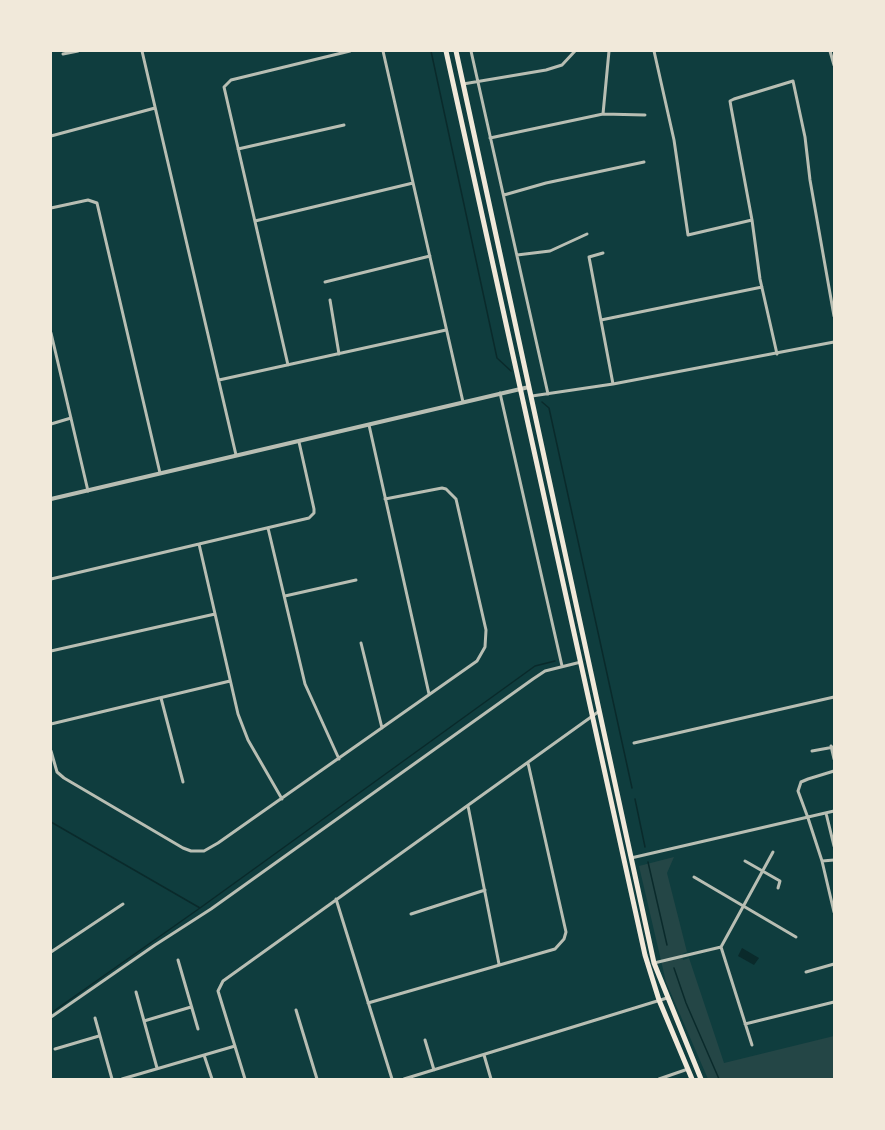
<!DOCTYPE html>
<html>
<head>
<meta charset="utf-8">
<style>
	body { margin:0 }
	#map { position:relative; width:885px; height:1130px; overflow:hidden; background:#0f3d3e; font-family:Barlow,sans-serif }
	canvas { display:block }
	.frame { position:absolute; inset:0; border:52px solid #f1e9da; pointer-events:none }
</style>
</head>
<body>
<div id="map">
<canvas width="885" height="1130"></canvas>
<div class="frame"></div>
</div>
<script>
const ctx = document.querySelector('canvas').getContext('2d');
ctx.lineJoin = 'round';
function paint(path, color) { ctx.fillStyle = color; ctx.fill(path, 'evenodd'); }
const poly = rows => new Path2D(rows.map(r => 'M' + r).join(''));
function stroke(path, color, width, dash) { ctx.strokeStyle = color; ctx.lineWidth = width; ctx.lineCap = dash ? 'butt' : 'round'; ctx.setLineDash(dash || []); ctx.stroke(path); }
paint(poly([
	[674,857,667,873,687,952,682,954,683,960,689,958,724,1063,834,1036,834,1079,708,1079,666,982,639,866]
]), '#244646');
paint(poly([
	[742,948,759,958,754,965,738,956]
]), '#0a2a2b');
stroke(poly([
	[431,51,497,358,511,371],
	[833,51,834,55],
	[542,402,549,408,632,788],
	[635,799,645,847],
	[51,822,200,908,535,666,555,661],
	[648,862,667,945],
	[674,968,686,1003,719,1079],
	[51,1013,200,908]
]), '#0a2a2b', 1.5);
stroke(poly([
	[142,51,236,455],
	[383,51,463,402],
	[471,51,548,394],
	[654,51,674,140,688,235,752,220],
	[830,51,834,65],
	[63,54,78,51],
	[463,84,546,70,562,65,575,51],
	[603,114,609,51],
	[51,136,155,108],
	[490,138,603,114,645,115],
	[238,149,344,125],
	[504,195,546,183,644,162],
	[51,208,88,200,97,203,160,473],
	[255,221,413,183],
	[603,253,589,257,613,384],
	[517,255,550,251,587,234],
	[325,282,430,256],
	[330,300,339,354],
	[601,320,762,287],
	[51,333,88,491],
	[777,354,760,279,752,220,731,107,730,101,734,99,793,81,805,137,810,180,834,316],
	[288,365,224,87,231,80,350,51],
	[219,380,446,330],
	[500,393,562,666],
	[532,396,613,384,834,342],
	[51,424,71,418],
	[369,425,429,694],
	[268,528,305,684,339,759],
	[199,544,238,714,248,740,282,799],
	[51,579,309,518,314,513,314,509,299,442],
	[285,596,356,580],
	[361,643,382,728],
	[51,651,215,614],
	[161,698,183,782],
	[51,724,230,681],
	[634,743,834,697],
	[831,746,834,759],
	[51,751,57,772,64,778,183,848,191,851,204,851,218,843,477,661,485,647,486,630,456,499,446,489,442,488,385,499],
	[812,751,834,747],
	[834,771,808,779,801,782,798,791,808,818,822,861,834,912],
	[468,806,499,964],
	[826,813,834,846],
	[631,858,834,811],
	[745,861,780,881,778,888],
	[822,861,834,860],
	[694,877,796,937],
	[336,899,392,1079],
	[411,914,485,890],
	[51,952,123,904],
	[178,960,198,1029],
	[654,963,721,947],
	[806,972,834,964],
	[136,992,157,1068],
	[368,1003,555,949,564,939,566,932,528,763],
	[296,1010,317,1079],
	[51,1017,155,945,211,909,533,679,545,671,581,662],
	[95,1018,112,1079],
	[144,1021,191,1007],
	[745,1024,834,1002],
	[425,1040,434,1070],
	[752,1045,721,947,773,852],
	[55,1049,99,1036],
	[204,1055,212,1079],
	[484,1055,491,1079],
	[122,1079,235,1046],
	[245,1079,218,991,223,981,598,712],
	[404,1079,667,998],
	[659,1079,688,1069]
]), '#b8beb3', 3);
stroke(poly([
	[51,499,529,387]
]), '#b8beb3', 4);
stroke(poly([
	[446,51,645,955,659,1000,692,1079],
	[456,51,654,963,701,1079]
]), '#f1e9da', 5);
</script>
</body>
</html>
